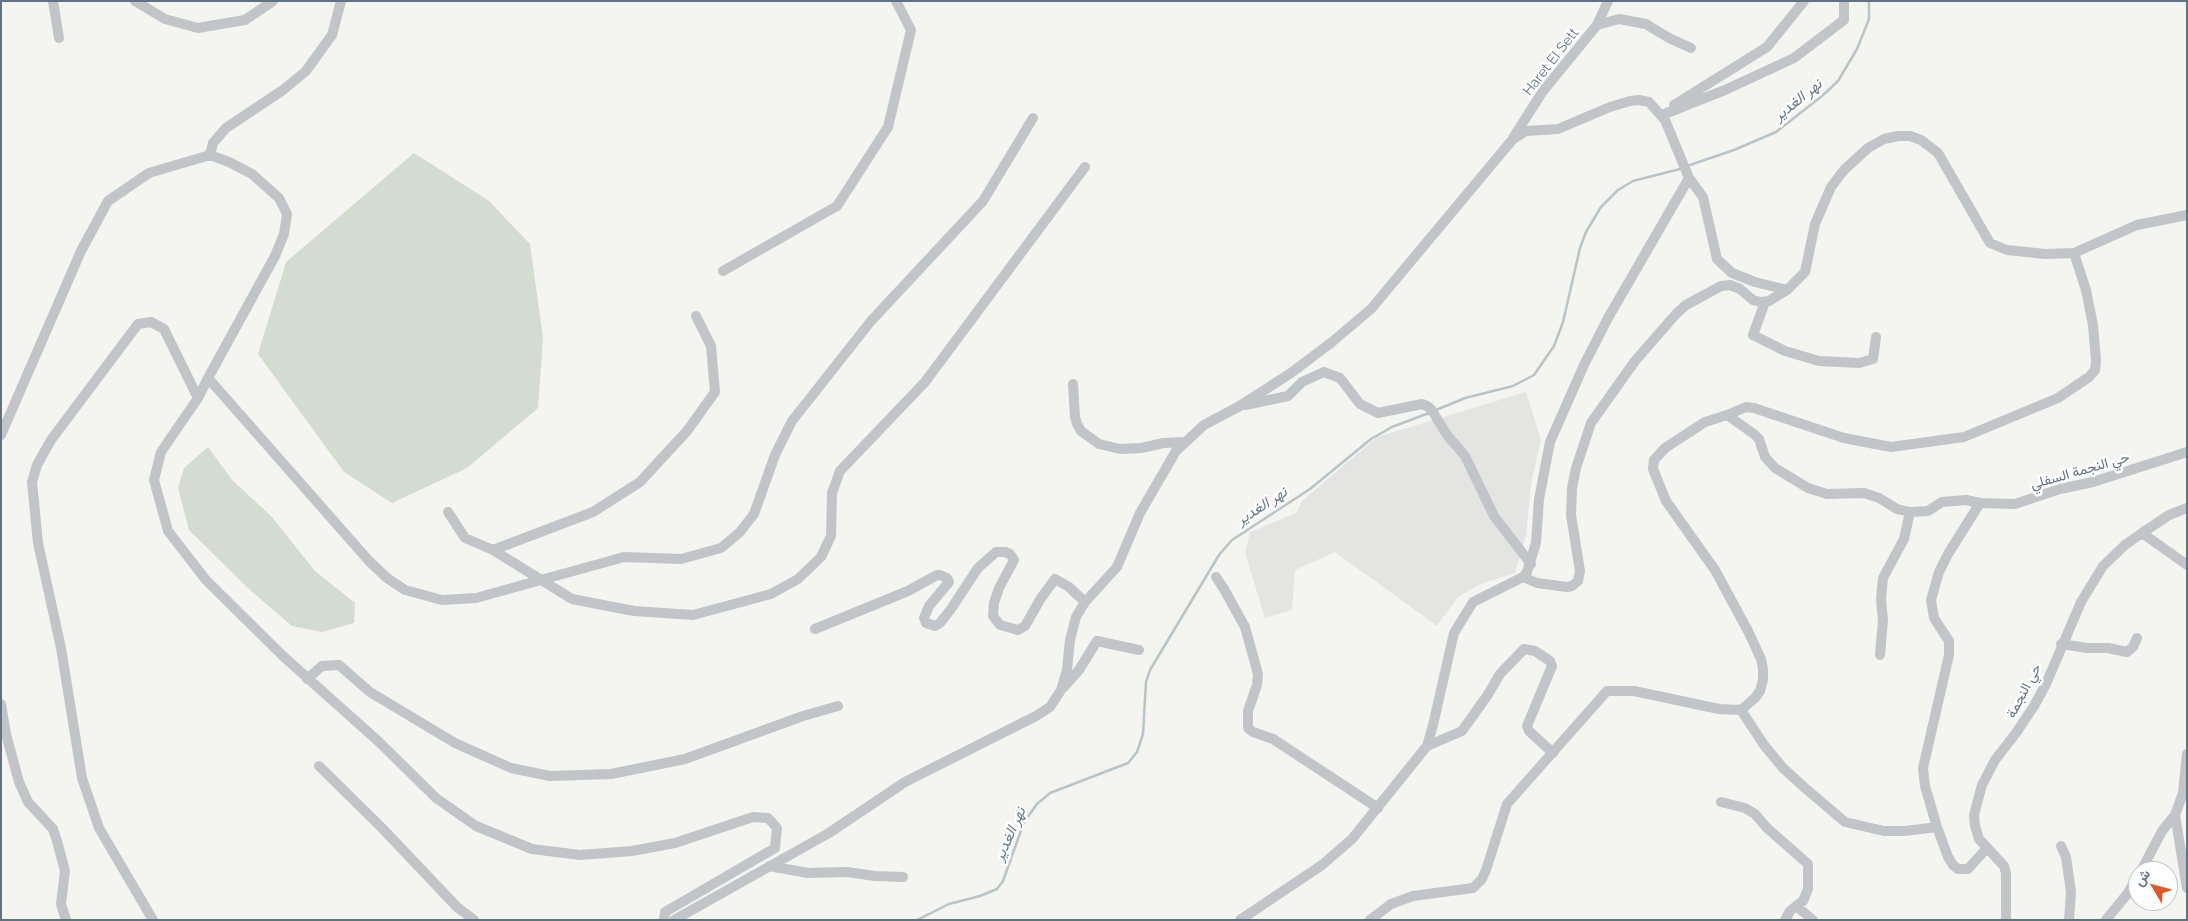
<!DOCTYPE html>
<html>
<head>
<meta charset="utf-8">
<style>
	body { margin:0 }
	#map { position:relative; width:2188px; height:921px; overflow:hidden; background:#f4f4f0; font-family:Raleway,Vazirmatn,sans-serif }
	canvas { display:block }
	.frame { position:absolute; inset:0; border:2px solid #637280; pointer-events:none }
	.north { position:absolute; left:2128px; top:861px; width:50px; height:50px; box-sizing:border-box; background:#fff; border:1px solid #c1c7cc; border-radius:50%; rotate:307deg; font-size:14px; font-weight:700; line-height:20px; text-align:center; color:#637280 }
	.north::after { content:''; display:block; margin:auto; width:18px; height:22px; background:#de5925; clip-path:polygon(50% 0,100% 100%,50% 72%,0 100%) }
</style>
</head>
<body>
<div id="map">
<canvas width="2188" height="921"></canvas>
<div class="frame"></div>
<div class="north">ش</div>
</div>
<script>
const ctx = document.querySelector('canvas').getContext('2d');
ctx.lineJoin = 'round';
function paint(path, color) { ctx.fillStyle = color; ctx.fill(path, 'evenodd'); }
const poly = rows => new Path2D(rows.map(r => 'M' + r).join(''));
function stroke(path, color, width, dash) { ctx.strokeStyle = color; ctx.lineWidth = width; ctx.lineCap = dash ? 'butt' : 'round'; ctx.setLineDash(dash || []); ctx.stroke(path); }
function drawText(font, color, halo, rows, align = 'center') {
  ctx.font = font + ' Raleway,Vazirmatn,sans-serif'; ctx.lineWidth = 5; ctx.setLineDash([]); ctx.textBaseline = 'middle'; ctx.strokeStyle = halo; ctx.fillStyle = color; for (const [text, x, y, turn = 0] of rows) {
    ctx.save(); ctx.translate(x, y); ctx.rotate((+turn || 0) * Math.PI / 180); ctx.textAlign = isNaN(turn) ? turn : align; if (halo) ctx.strokeText(text, 0, 0); ctx.fillText(text, 0, 0); ctx.restore();
  }
}
paint(poly([
	[1526,392,1541,440,1531,484,1526,535,1515,573,1478,585,1457,598,1437,626,1335,552,1295,570,1292,610,1265,618,1245,553,1250,532,1296,513,1302,501,1377,437]
]), '#e4e5e3');
paint(poly([
	[414,153,489,201,530,244,543,338,538,408,467,468,392,503,344,472,258,354,286,262],
	[208,447,232,480,271,516,315,571,355,603,354,623,322,632,292,626,250,590,189,530,178,488,184,468]
]), '#d4dbd1');
stroke(poly([
	[1690,165,1734,150,1776,132,1822,96,1838,81,1857,49,1869,19,1869,1],
	[1436,410,1465,398,1513,386,1534,375,1554,346,1563,322,1580,248,1586,232,1601,207,1618,190,1633,181,1680,169],
	[917,920,949,904,980,896,997,889,1003,881,1024,822,1037,804,1050,793,1128,763,1137,752,1143,734,1146,682,1150,670,1219,555,1232,540,1310,489,1371,439,1392,427,1429,413]
]), '#b9c4c8', 2.5);
stroke(poly([
	[53,1,59,38],
	[135,1,165,19,198,28,245,20,273,1],
	[1597,25,1619,19,1646,24,1669,38,1691,48],
	[1674,105,1767,47,1804,1],
	[1662,115,1725,90,1794,58,1844,20,1844,1],
	[1513,138,1543,91,1597,25,1608,1],
	[210,155,229,162,252,174,279,198,287,214,284,234,275,256,208,378,369,561,387,578,405,590,442,600,476,598,624,557,681,559,721,548,739,533,754,514,775,455,792,421,871,321,983,201,1033,118],
	[723,271,837,206,888,127,911,30,896,1],
	[1765,302,1753,335,1785,351,1819,361,1859,363,1873,359,1876,337],
	[696,316,711,346,715,392,687,431,640,482,593,512,493,550,572,599,634,611,693,615,771,594,798,579,821,557,831,536,832,493,840,471,925,382,1085,167],
	[208,378,198,398,161,452,154,480,168,531,206,580,284,657,378,741,436,798,476,826,532,849,580,855,632,851,675,843,753,817,768,818,777,828,775,848,665,912,664,920],
	[1073,384,1075,417,1077,424,1081,431,1099,444,1120,449,1141,448,1164,443,1184,442],
	[1245,405,1288,396,1302,382,1324,372,1340,378,1360,404,1378,413,1422,404,1427,406,1431,409,1447,435,1465,456,1494,516,1531,564],
	[1727,415,1746,407,1754,408,1844,438,1891,447,1964,437,2058,398,2089,377,2095,370,2096,361,2093,325,2086,290,2074,253],
	[1,435,81,251,108,201,149,173,210,155,213,143,226,128,283,90,306,71,332,35,341,1],
	[1980,503,2015,504,2060,489,2093,482,2187,452],
	[448,512,465,538,493,550],
	[2142,533,2187,565],
	[1216,577,1224,589,1245,627,1258,674,1257,685,1248,711,1248,728,1253,732,1273,739,1378,808],
	[1523,577,1537,583,1567,587,1572,586,1578,581,1580,571,1571,515,1572,488,1576,468,1591,423,1635,361,1676,314,1686,305,1721,286,1730,285,1740,289,1753,300,1761,302,1769,301,1787,290],
	[815,629,908,591,937,575,940,575,947,578,949,582,929,606,924,618,926,623,935,626,940,623,951,609,978,568,996,552,1005,552,1010,554,1014,560,999,588,994,603,993,616,1000,625,1018,630,1025,626,1041,598,1055,579,1069,587,1085,602],
	[2061,644,2087,648,2108,648,2127,652,2133,647,2137,638],
	[1880,655,1883,620,1881,599,1883,578,1904,539,1910,512],
	[307,679,322,666,339,665,370,692,455,743,511,768,550,776,611,774,685,759,803,716,838,706],
	[1064,687,1079,670,1097,641,1139,650],
	[1,704,6,734,19,782,28,802,53,829,57,841,65,871,61,904,66,920],
	[1741,710,1764,745,1783,768,1805,788,1845,822,1884,831,1905,831,1937,827],
	[1427,746,1462,731,1487,696,1500,674,1524,649,1535,651,1550,661,1552,666,1527,726,1529,731,1553,753],
	[2187,754,2183,793,2175,815,2187,888],
	[319,766,382,828,457,907,474,920],
	[1721,802,1745,808,1755,814,1767,828,1808,864,1808,889,1803,901,1796,906],
	[2061,846,2066,857,2071,892,2069,920],
	[769,866,808,873,847,872,875,876,903,877],
	[2141,871,2162,831,2175,815],
	[153,920,99,828,82,778,61,648,38,543,32,482,37,465,51,440,138,324,151,322,164,329,198,398],
	[674,920,829,833,905,782,1036,716,1050,707,1061,690,1067,670,1070,640,1076,617,1085,602,1117,567,1140,513,1176,451,1204,425,1238,407,1291,373,1332,342,1371,309,1513,139,1526,131,1558,129,1610,107,1630,101,1639,100,1649,102,1665,120,1689,178,1703,197,1717,259,1732,273,1755,282,1787,290,1805,272,1815,224,1831,187,1844,170,1868,148,1884,139,1898,136,1910,136,1921,140,1938,153,1990,243,2007,250,2045,254,2074,253,2137,225,2187,215],
	[1240,920,1322,865,1352,839,1427,746,1433,725,1454,633,1473,602,1523,577,1527,572,1536,543,1539,499,1550,442,1584,365,1608,318,1689,178],
	[1370,920,1391,904,1413,896,1473,888,1482,879,1486,870,1507,804,1607,691,1634,691,1719,709,1741,710,1755,698,1760,691,1763,680,1763,669,1761,659,1748,631,1715,570,1666,501,1653,469,1654,460,1665,448,1705,422,1727,415,1754,434,1759,439,1765,457,1775,468,1808,488,1827,494,1864,493,1879,498,1897,509,1910,512,1928,511,1942,502,1966,500,1980,503,1948,554,1939,572,1931,600,1934,618,1949,641,1949,655,1923,768,1925,786,1937,827,1948,857,1953,865,1958,869,1968,869,1987,848],
	[1785,920,1790,911,1796,906,1813,920],
	[2006,920,2006,873,2004,866,1979,839,1975,826,1974,815,1982,785,1995,760,2016,733,2034,706,2046,684,2081,602,2103,566,2125,545,2142,533,2169,515,2187,508],
	[2106,920,2128,893,2138,875]
]), '#c1c5c8', 10);
drawText('14px', '#637280', '#fff', [
	["Haret EI Sett",1551,62,-52],
	["حي النجمة السفلي",2080,471,-16],
	["حي النجمة",2024,691,-62]
]);
drawText('italic 15px', '#637a85', '#fff', [
	["نهر الغدير",1798,100,-39],
	["نهر الغدير",1262,506,-33],
	["نهر الغدير",1010,834,-66]
]);
</script>
</body>
</html>
